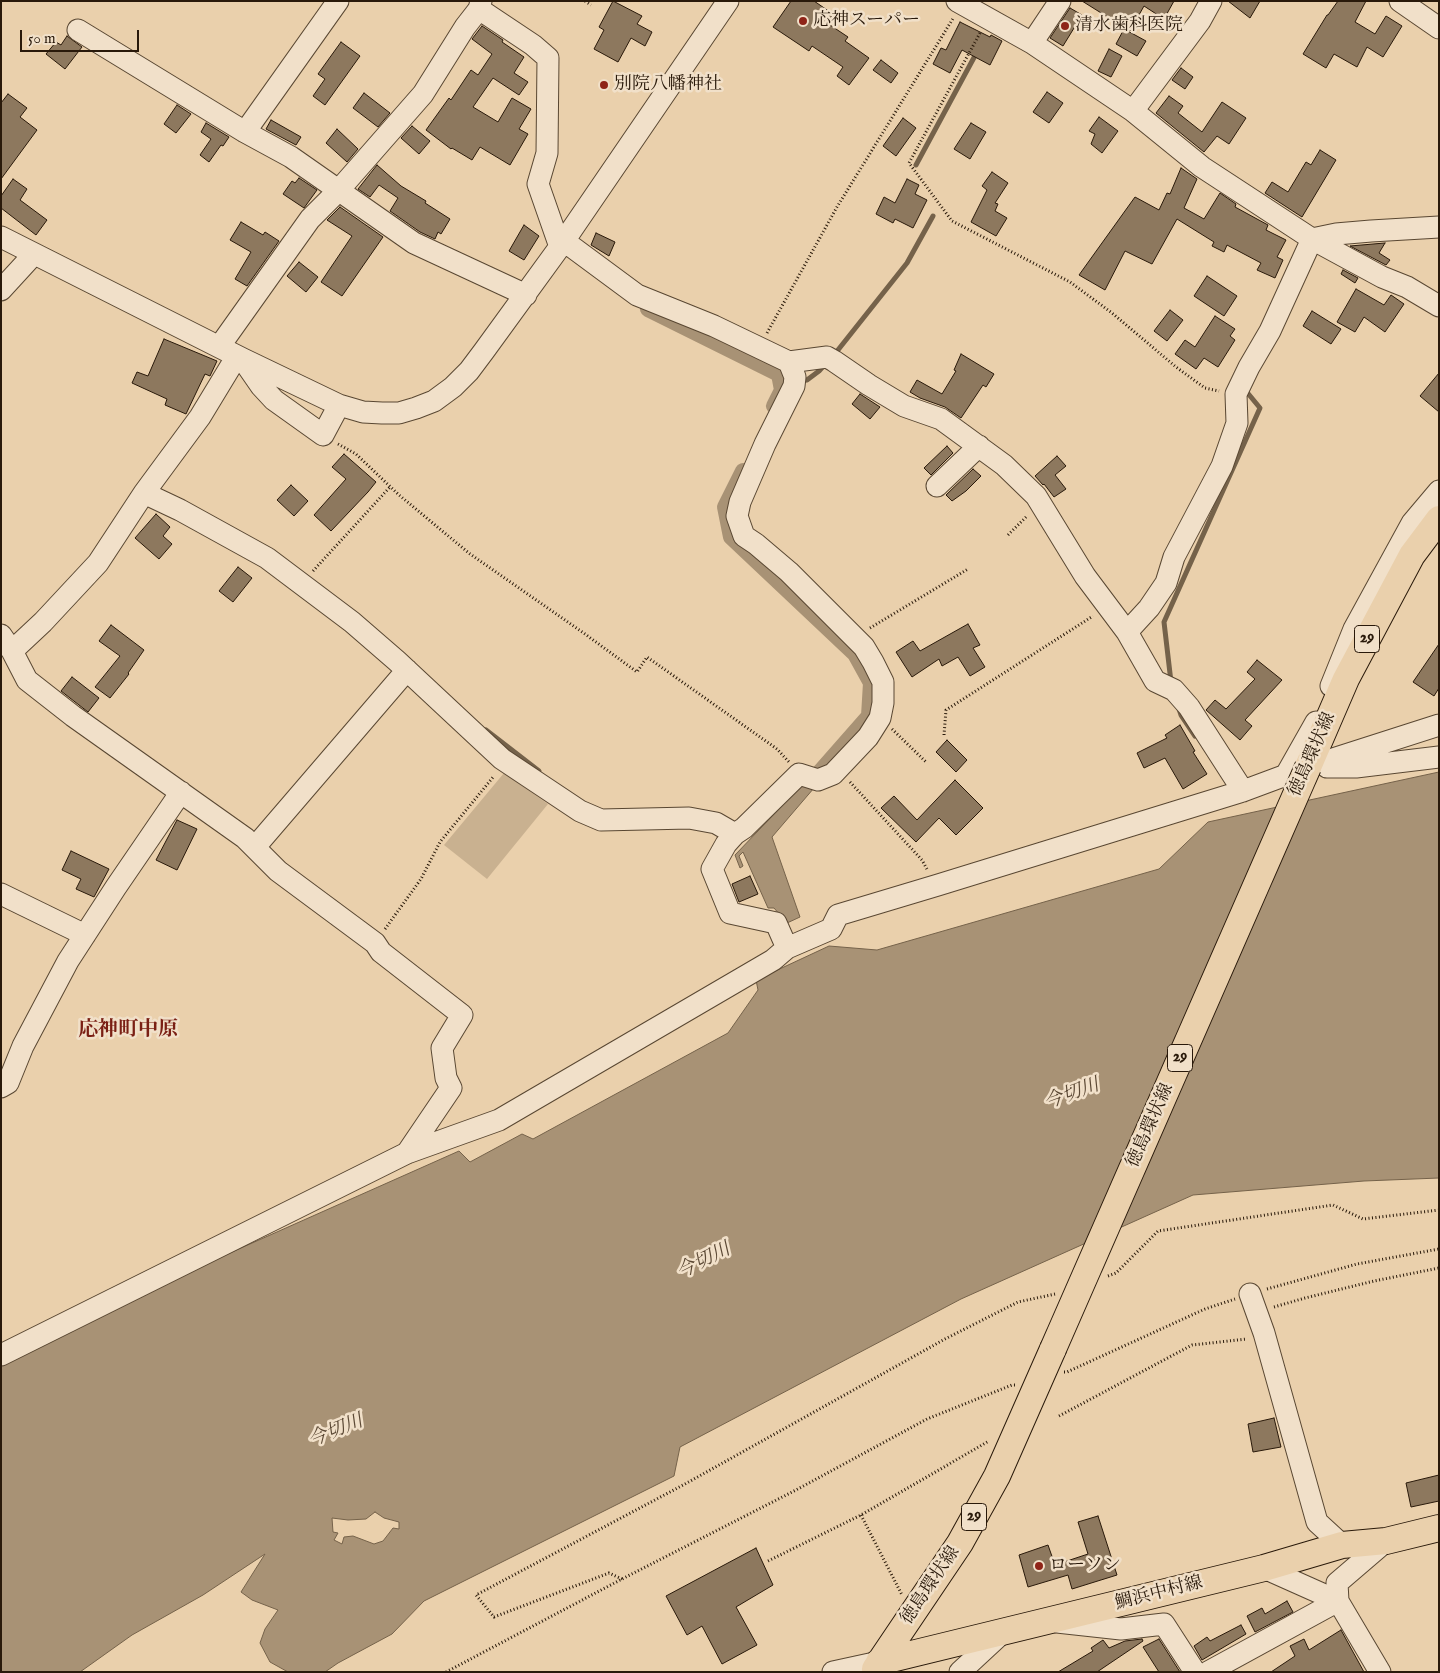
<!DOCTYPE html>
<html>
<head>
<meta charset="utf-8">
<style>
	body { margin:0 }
	#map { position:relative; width:1440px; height:1673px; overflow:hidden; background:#ead0ac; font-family:"IM FELL English",serif }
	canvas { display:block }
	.frame { position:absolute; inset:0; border:2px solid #29190a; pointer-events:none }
	.scale { position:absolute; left:20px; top:30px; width:119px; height:22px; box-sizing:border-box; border:2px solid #29190a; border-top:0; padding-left:6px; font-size:15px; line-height:18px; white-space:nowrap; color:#29190a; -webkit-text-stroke:4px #f1e0c9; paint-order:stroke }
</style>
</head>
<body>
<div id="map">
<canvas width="1440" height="1673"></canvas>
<div class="frame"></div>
<div class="scale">50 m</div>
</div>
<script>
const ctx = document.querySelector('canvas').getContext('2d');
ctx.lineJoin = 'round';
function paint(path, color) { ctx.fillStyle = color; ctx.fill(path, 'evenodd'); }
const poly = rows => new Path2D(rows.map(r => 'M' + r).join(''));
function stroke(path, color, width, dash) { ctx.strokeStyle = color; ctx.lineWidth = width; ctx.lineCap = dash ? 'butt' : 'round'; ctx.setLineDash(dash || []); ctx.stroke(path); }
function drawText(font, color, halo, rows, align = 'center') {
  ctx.font = font + ' "IM FELL English","Noto Serif JP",serif'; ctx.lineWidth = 5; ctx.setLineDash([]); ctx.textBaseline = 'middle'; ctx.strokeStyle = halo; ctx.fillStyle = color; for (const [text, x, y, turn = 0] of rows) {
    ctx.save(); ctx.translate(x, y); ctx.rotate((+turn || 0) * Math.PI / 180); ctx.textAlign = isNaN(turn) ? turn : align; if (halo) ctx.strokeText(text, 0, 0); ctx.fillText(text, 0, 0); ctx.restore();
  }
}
paint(poly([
	[504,773,548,804,487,879,444,845]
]), '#c9b190');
const water = poly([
	[1439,772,1439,1178,1364,1181,1193,1195,961,1299,680,1447,674,1476,424,1601,392,1634,338,1663,325,1672,288,1672,270,1662,260,1643,265,1629,278,1610,252,1600,241,1592,265,1554,203,1595,132,1635,80,1672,1,1672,1,1365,88,1316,459,1151,470,1162,522,1134,533,1139,728,1033,758,990,756,980,829,946,877,950,1159,869,1208,822,1439,772],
	[375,1512,384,1518,399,1522,399,1529,393,1528,383,1541,374,1544,353,1536,344,1537,342,1544,334,1540,338,1533,333,1532,332,1518,348,1520,366,1519,375,1512],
	[803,784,814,788,772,837,800,917,787,923,774,908,768,908,743,852,739,856,743,866,740,868,735,855,803,784]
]);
paint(water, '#a89275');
stroke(water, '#75624a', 1);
stroke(poly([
	[916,165,977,52],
	[834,355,907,263,933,216],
	[799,381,807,380,819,371,826,363],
	[1171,682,1164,622,1260,408,1246,391],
	[1179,709,1181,715,1195,736],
	[486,730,539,771]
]), '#75624a', 5);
stroke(poly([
	[648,309,779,374,782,390,774,406],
	[743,471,725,507,731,537,855,654,871,683,869,716,811,782]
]), '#a89275', 16);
const building = poly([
	[613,1,642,16,637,24,652,32,645,46,631,38,618,62,594,49,604,30,599,27,613,1],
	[791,1,814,1,833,14,827,23,848,37,845,41,869,58,849,85,837,76,843,67,812,46,809,51,773,27,791,1],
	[1082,1,1174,1,1164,19,1144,6,1130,31,1082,1],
	[1228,1,1260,1,1250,18,1228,1],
	[1338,1,1366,1,1355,22,1375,34,1386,16,1402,26,1383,57,1367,47,1357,67,1334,54,1326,68,1303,54,1327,15,1328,15,1338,1],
	[1070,8,1082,15,1063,46,1050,38,1070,8],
	[960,22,990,37,991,35,1002,41,990,65,962,50,950,73,933,64,941,48,946,50,960,22],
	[482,26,503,40,502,42,524,57,514,73,528,82,519,95,493,78,473,107,498,122,512,98,531,109,519,129,528,134,510,165,480,147,472,160,452,148,451,149,426,130,449,98,451,100,471,70,478,75,492,54,472,39,482,26],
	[1124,29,1146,41,1137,56,1116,44,1124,29],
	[67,36,82,47,65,69,46,54,56,42,61,45,67,36],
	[341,42,360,56,325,105,313,96,325,79,318,74,341,42],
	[1109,49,1122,56,1111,77,1098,71,1109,49],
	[881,60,898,73,891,83,873,70,881,60],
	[1181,68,1193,77,1185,89,1172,80,1181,68],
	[1047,92,1063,103,1049,123,1033,112,1047,92],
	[364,93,390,113,378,127,353,108,364,93],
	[8,94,27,108,20,117,37,130,1,179,1,103,8,94],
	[1169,96,1183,106,1178,113,1202,132,1222,102,1246,118,1229,144,1217,136,1204,152,1156,113,1169,96],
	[177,105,191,114,176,133,164,124,177,105],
	[1099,117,1118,131,1102,153,1091,144,1095,134,1089,131,1099,117],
	[903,118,916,128,896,156,883,146,903,118],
	[271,120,301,137,296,145,266,129,271,120],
	[206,123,229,137,223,146,221,145,209,162,200,155,211,139,201,132,206,123],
	[971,123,986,132,970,159,954,149,971,123],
	[412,126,430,141,419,154,401,138,412,126],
	[337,129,358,149,347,162,326,143,337,129],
	[1320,150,1336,160,1302,217,1265,193,1272,182,1288,192,1306,162,1311,165,1320,150],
	[377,165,401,186,426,201,425,203,450,219,441,234,438,232,435,239,420,232,390,211,398,198,379,185,370,197,358,189,377,165],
	[1181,168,1197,179,1184,208,1204,219,1220,193,1236,204,1235,207,1268,225,1266,230,1286,240,1277,257,1283,260,1275,278,1257,270,1261,263,1227,245,1224,252,1212,246,1214,242,1177,219,1152,264,1125,251,1105,290,1079,275,1135,197,1159,210,1167,193,1170,194,1181,168],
	[992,172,1008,183,995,203,998,204,995,211,1007,218,996,236,971,222,987,190,982,186,992,172],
	[299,178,317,190,304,208,283,194,292,181,295,183,299,178],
	[13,179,27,189,20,200,47,220,36,235,1,208,1,196,13,179],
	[907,179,919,185,915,194,927,200,913,228,895,219,893,223,876,214,884,197,895,203,907,179],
	[340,207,383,237,342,296,321,282,352,236,327,220,340,207],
	[241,222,263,235,265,232,279,241,247,286,235,279,251,252,230,240,241,222],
	[524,225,539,236,524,260,509,251,524,225],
	[596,233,615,242,609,256,591,245,596,233],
	[1385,243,1379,253,1390,260,1386,265,1350,246,1385,243],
	[299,262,318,277,306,292,287,276,299,262],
	[1343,270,1358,278,1355,283,1341,274,1343,270],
	[1207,276,1237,296,1224,316,1194,296,1207,276],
	[1356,289,1384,305,1391,295,1404,304,1385,332,1364,317,1355,332,1337,322,1356,289],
	[1170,310,1183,320,1167,341,1154,331,1170,310],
	[1312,311,1341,329,1331,344,1303,326,1312,311],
	[1215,316,1235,329,1230,336,1235,340,1218,367,1204,358,1196,369,1175,354,1185,340,1195,347,1215,316],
	[164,339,217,361,210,376,205,374,186,414,165,405,167,399,132,383,137,372,148,376,164,339],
	[961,354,994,374,986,387,983,385,961,418,945,407,920,398,910,392,917,380,942,394,956,371,954,370,961,354],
	[1439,373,1439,412,1420,396,1439,373],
	[860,394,880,407,870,419,852,404,860,394],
	[947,446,953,453,931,475,924,468,947,446],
	[344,454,376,482,368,492,331,531,314,515,346,479,332,467,344,454],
	[1057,456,1066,466,1055,475,1066,489,1054,497,1044,484,1043,485,1035,476,1057,456],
	[973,469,981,476,966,491,952,501,946,495,973,469],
	[291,485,308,501,294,516,277,500,291,485],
	[156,514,170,527,163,536,172,544,159,559,135,538,156,514],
	[238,567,252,578,233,602,219,591,238,567],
	[968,624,980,645,973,648,985,667,970,676,958,657,942,666,939,659,912,677,896,652,913,641,920,651,968,624],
	[111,625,144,650,128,673,129,674,110,698,95,687,120,656,99,641,111,625],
	[1439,644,1439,688,1434,696,1413,682,1439,644],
	[1257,660,1282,680,1245,720,1252,726,1240,740,1206,710,1215,700,1226,709,1255,679,1247,672,1257,660],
	[72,677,99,698,88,712,61,691,72,677],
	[1180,725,1195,751,1193,752,1207,774,1183,789,1165,758,1144,768,1137,753,1167,738,1165,735,1180,725],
	[947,740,967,760,956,772,936,752,947,740],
	[955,780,983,808,956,835,939,818,916,842,881,808,894,796,917,820,955,780],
	[177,820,197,829,177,870,156,860,177,820],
	[71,851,109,869,94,897,76,889,81,879,62,870,71,851],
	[750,876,758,894,739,902,732,884,750,876],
	[1274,1418,1281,1447,1253,1452,1248,1424,1274,1418],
	[1439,1475,1439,1501,1411,1507,1406,1483,1439,1475],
	[1098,1516,1117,1575,1072,1589,1068,1575,1028,1587,1019,1555,1048,1545,1055,1565,1088,1554,1078,1522,1098,1516],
	[756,1548,773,1585,736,1607,757,1645,722,1664,702,1626,687,1635,666,1596,756,1548],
	[1287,1601,1293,1612,1255,1632,1247,1616,1262,1608,1265,1614,1287,1601],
	[1241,1625,1246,1634,1202,1660,1194,1646,1207,1637,1210,1641,1241,1625],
	[1341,1630,1364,1672,1271,1672,1295,1656,1290,1646,1304,1639,1309,1650,1341,1630],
	[1142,1639,1143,1641,1097,1672,1058,1672,1093,1651,1091,1648,1103,1640,1109,1648,1125,1641,1142,1639],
	[1159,1639,1180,1672,1159,1672,1143,1647,1159,1639]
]);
paint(building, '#8d785e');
stroke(building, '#29190a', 1);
const minor = poly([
	[957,1,1032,43,1060,1],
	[1400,1,1439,28],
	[479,9,533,45,548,58,547,153,538,184,560,247],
	[78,30,245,132,291,157,414,243,526,295],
	[1032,43,1133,111,1202,167,1312,239,1382,277,1407,287,1439,306],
	[1133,111,1200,21,1211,1],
	[245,132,338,1],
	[1,237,243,359,339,405,363,412,382,413,399,413,416,408,434,401,453,387,469,371,484,351,564,241,728,1],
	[564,241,637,295,714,326,789,362,827,357,834,361,869,385,904,406,941,419,1004,465,1036,496,1085,576,1127,632,1155,681,1174,690,1189,707,1243,791],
	[1,290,34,254],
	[219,347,310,219,338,191,423,94,465,27,479,9,481,1],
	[243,360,261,386,274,400,323,435,339,405],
	[937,486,979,446],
	[144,493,180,510,267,558,352,622,397,661,502,759,580,811,601,820,689,818,716,823,735,834,744,828,799,774,818,780,833,774,868,737,880,718,883,703,883,682,873,662,864,647,789,572,756,544,744,536,737,516,740,502,765,444,794,386,795,377,789,362],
	[1127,632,1149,608,1166,583,1174,557,1222,466,1237,423,1236,394,1249,367,1270,331,1312,239,1336,234,1371,231,1439,227],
	[1,635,12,651,27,680,73,716,245,838,278,871,375,943,381,952,462,1015,442,1048,446,1078,451,1088,407,1153],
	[12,651,43,622,98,563,144,493,200,417,237,356],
	[1331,686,1354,629,1412,523,1439,491],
	[1308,767,1439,725],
	[1327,767,1356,767,1439,757],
	[735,834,726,844,712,869,730,913,776,923,787,948],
	[255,847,407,670],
	[1,894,85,935],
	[1,1087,8,1083,23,1046,68,961,116,887,181,792],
	[1250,1294,1264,1333,1317,1522,1342,1545],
	[1,1355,407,1153,499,1120,773,960,787,948,831,929,838,915,938,885,1243,791,1286,775,1316,722],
	[1264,1568,1338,1601,1380,1672],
	[1057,1622,1121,1629,1164,1624,1195,1672],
	[833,1672,879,1662],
	[960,1672,1002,1633],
	[1208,1672,1338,1601,1337,1583,1386,1541]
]);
const major = poly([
	[1308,767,1346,679,1412,555,1439,519],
	[879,1662,1264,1568,1342,1545,1386,1541,1439,1528],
	[875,1669,960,1543,997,1476,1053,1349]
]);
stroke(minor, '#594732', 23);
stroke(major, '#29190a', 28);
stroke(poly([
	[585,1,591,5],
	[980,33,909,163,952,221,1070,282,1112,313,1176,367,1205,388,1219,391],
	[767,333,837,207,954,17],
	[338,444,356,454,399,495,470,554,585,634,637,672,647,657,777,749,789,762],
	[1008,535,1027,516],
	[313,571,390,487],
	[870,628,968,569],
	[892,729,926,762],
	[944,735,946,710,1093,616],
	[850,782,922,860,928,871],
	[385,929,421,879,440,842,494,776],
	[1108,1276,1116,1273,1158,1231,1333,1205,1363,1219,1439,1210],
	[1267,1289,1357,1264,1439,1249],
	[1274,1307,1305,1298,1374,1281,1439,1268],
	[1064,1372,1067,1372,1205,1309,1235,1299],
	[1059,1416,1192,1345,1247,1339],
	[861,1515,902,1595],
	[768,1561,861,1515,989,1441],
	[622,1579,609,1573,494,1617,476,1595,685,1484,945,1339,1018,1302,1055,1294],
	[446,1672,622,1579,796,1490,927,1419,1012,1385,1016,1385]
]), '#29190a', 3, [1, 2.5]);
stroke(minor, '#f1e0c9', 21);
stroke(major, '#ead0ac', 26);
const majorBridge = poly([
	[1053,1349,1308,767]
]);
stroke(majorBridge, '#29190a', 28, []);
stroke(majorBridge, '#ead0ac', 26);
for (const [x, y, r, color] of [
	[803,21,5,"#8f2418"],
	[1065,26,5,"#8f2418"],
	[604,85,5,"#8f2418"],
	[1039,1566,5,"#8f2418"]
]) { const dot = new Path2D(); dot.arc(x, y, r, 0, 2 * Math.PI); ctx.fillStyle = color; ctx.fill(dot); stroke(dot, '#f1e0c9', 2); }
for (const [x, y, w] of [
	[1367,639,25],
	[1180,1058,25],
	[974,1517,25]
]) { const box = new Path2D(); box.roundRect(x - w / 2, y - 13.5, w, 27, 4); ctx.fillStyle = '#f1e0c9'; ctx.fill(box); stroke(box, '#29190a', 1); }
drawText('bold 16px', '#29190a', null, [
	["29",1367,639],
	["29",1180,1058],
	["29",974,1517]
]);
drawText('18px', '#29190a', '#f1e0c9', [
	["応神スーパー",813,21],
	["清水歯科医院",1075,26],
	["別院八幡神社",614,85],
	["ローソン",1049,1566]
], 'left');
drawText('18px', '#29190a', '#f1e0c9', [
	["徳島環状線",1313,755,-66],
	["徳島環状線",1151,1126,-66],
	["徳島環状線",931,1586,-56],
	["鯛浜中村線",1159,1594,-14]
]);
drawText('italic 19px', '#5c4935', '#f1e0c9', [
	["今切川",1072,1095,-20],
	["今切川",704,1262,-27],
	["今切川",336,1432,-22]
]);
drawText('bold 20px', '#7a1f14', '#f1e0c9', [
	["応神町中原",128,1031]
]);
</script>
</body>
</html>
